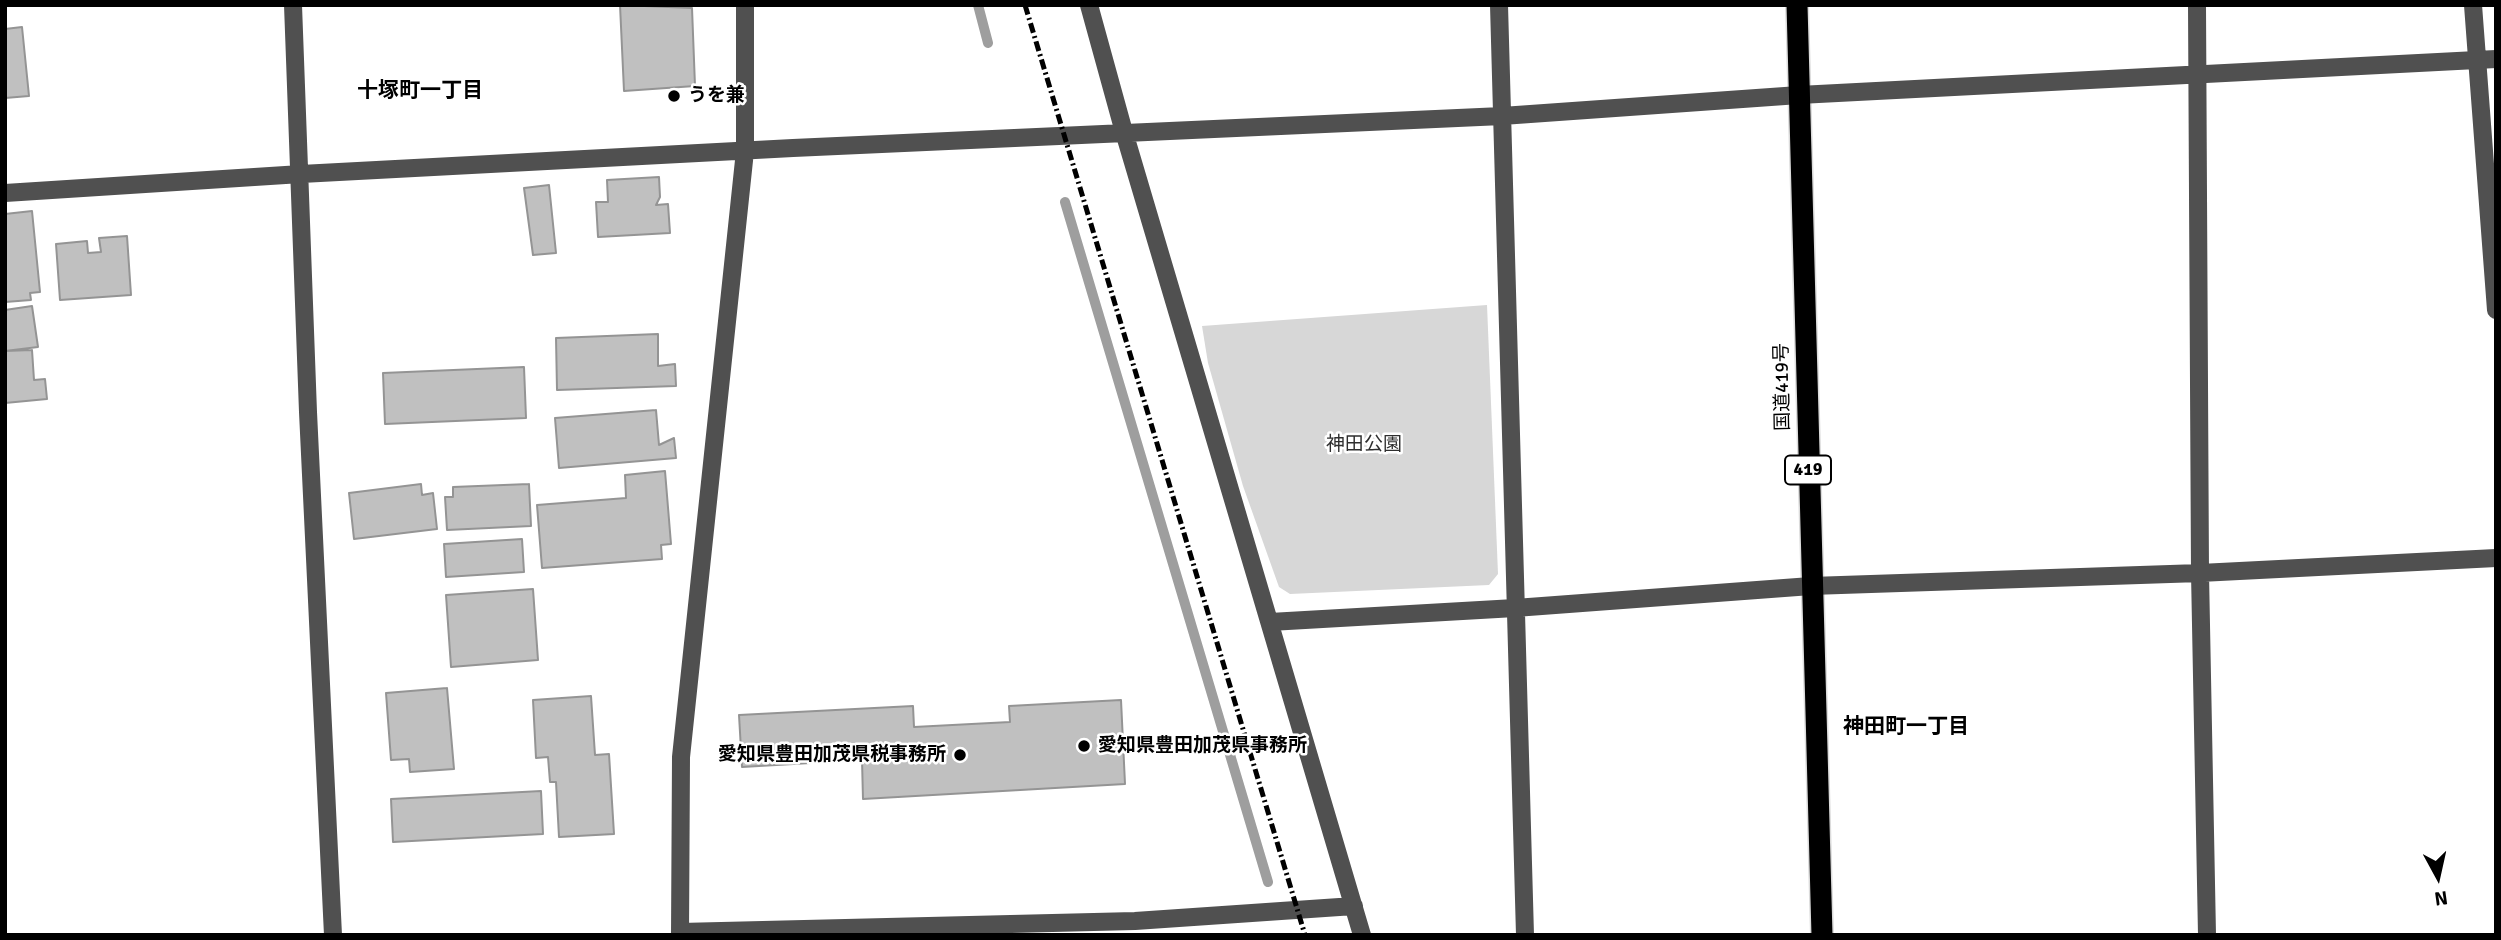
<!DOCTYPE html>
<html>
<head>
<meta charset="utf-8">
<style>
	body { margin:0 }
	#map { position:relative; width:2501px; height:940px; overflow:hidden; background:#fff; font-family:Signika,sans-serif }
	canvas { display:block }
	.frame { position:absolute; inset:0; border:7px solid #000; pointer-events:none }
	.north { position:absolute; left:2403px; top:842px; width:70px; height:70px; -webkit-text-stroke:5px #fff; paint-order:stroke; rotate:172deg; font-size:19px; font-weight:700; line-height:28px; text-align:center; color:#000 }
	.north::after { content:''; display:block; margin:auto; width:24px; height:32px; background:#000; clip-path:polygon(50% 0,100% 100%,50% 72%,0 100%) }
</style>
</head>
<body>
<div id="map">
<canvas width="2501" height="940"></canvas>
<div class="frame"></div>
<div class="north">N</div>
</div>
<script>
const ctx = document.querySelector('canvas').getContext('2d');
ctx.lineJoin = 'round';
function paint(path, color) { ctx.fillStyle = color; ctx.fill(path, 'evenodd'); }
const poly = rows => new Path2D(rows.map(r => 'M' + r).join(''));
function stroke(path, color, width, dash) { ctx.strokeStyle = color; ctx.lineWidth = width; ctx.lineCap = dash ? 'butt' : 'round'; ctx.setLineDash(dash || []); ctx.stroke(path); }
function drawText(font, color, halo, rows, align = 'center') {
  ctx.font = font + ' Signika,"Noto Sans JP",sans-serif'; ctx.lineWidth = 5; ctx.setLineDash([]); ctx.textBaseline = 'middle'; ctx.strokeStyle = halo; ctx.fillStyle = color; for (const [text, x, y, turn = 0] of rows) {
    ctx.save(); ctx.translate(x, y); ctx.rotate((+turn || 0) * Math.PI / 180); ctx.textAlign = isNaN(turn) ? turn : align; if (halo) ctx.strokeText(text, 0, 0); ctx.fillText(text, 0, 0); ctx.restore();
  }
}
paint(poly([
	[1487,305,1498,574,1489,585,1290,594,1279,587,1243,486,1208,363,1202,326]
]), '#d7d7d7');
stroke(poly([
	[978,5,988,43],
	[1065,202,1268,882]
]), '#9e9e9e', 10);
const building = poly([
	[620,5,692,8,695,86,624,91,620,5],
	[22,27,29,96,5,98,5,29,22,27],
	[659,177,660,197,656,205,668,204,670,233,598,237,596,202,608,202,607,180,659,177],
	[549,185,556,253,533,255,524,188,549,185],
	[32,211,40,292,30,293,31,300,5,302,5,214,32,211],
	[127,236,131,295,60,300,56,244,87,241,88,253,101,252,99,238,127,236],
	[32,306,38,347,5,351,5,310,32,306],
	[658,334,658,366,675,364,676,386,557,390,556,338,658,334],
	[32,350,34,380,45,379,47,399,5,403,5,351,32,350],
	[524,367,526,418,385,424,383,373,524,367],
	[656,410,659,445,674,438,676,458,559,468,555,418,656,410],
	[665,471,671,544,661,545,662,559,542,568,537,505,626,498,625,475,665,471],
	[421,484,422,495,433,493,437,529,354,539,349,493,421,484],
	[529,484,531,526,447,530,445,497,453,497,453,487,529,484],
	[522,539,524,572,446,577,444,544,522,539],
	[533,589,538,660,451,667,446,595,533,589],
	[447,688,454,769,410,772,409,759,391,760,386,693,447,688],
	[591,696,595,755,609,754,614,834,559,837,556,782,550,782,548,757,536,758,533,700,591,696],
	[1121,700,1125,784,863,799,862,760,742,767,739,715,913,706,914,727,1010,722,1009,706,1121,700],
	[541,791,543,834,393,842,391,799,541,791]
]);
paint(building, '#c0c0c0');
stroke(building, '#949494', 2);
const highway = poly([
	[1797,5,1822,935]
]);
stroke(highway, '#dbdbdb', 24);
stroke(poly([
	[293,5,308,412,333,935],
	[1089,5,1124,132,1362,935],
	[1499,5,1525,935],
	[2197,5,2200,573,2207,935],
	[2473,5,2496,310],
	[5,193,301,174,793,148,1502,116,1799,95,2496,59],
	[1270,622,1515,608,1811,586,2200,573,2496,558],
	[680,932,1135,921,1354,906],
	[680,935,681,757,745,151,745,5]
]), '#505050', 18);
stroke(highway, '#000', 21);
stroke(poly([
	[1025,5,1305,935]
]), '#000', 5, [10, 3.5, 2, 3.5]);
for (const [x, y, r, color] of [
	[674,96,7,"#000"],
	[1084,746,7,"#000"],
	[960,755,7,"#000"]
]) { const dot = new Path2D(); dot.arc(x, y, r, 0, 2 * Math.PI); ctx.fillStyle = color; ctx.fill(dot); stroke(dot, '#fff', 2.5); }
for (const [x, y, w] of [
	[1808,470,46]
]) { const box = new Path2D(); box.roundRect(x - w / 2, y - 14.5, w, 29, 5); ctx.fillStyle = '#fff'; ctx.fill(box); stroke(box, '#000', 2); }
drawText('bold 18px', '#000', null, [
	["419",1808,470]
]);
drawText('bold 19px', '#000', '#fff', [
	["うを兼",688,96],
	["愛知県豊田加茂県事務所",1098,746],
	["愛知県豊田加茂県税事務所",946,755,"right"]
], 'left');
drawText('19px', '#000', '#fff', [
	["国道419号",1783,387,-91]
]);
drawText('19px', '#2e2e2e', '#fff', [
	["神田公園",1364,445]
]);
drawText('bold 21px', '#000', '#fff', [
	["十塚町一丁目",420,91],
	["神田町一丁目",1906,727]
]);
</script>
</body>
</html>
